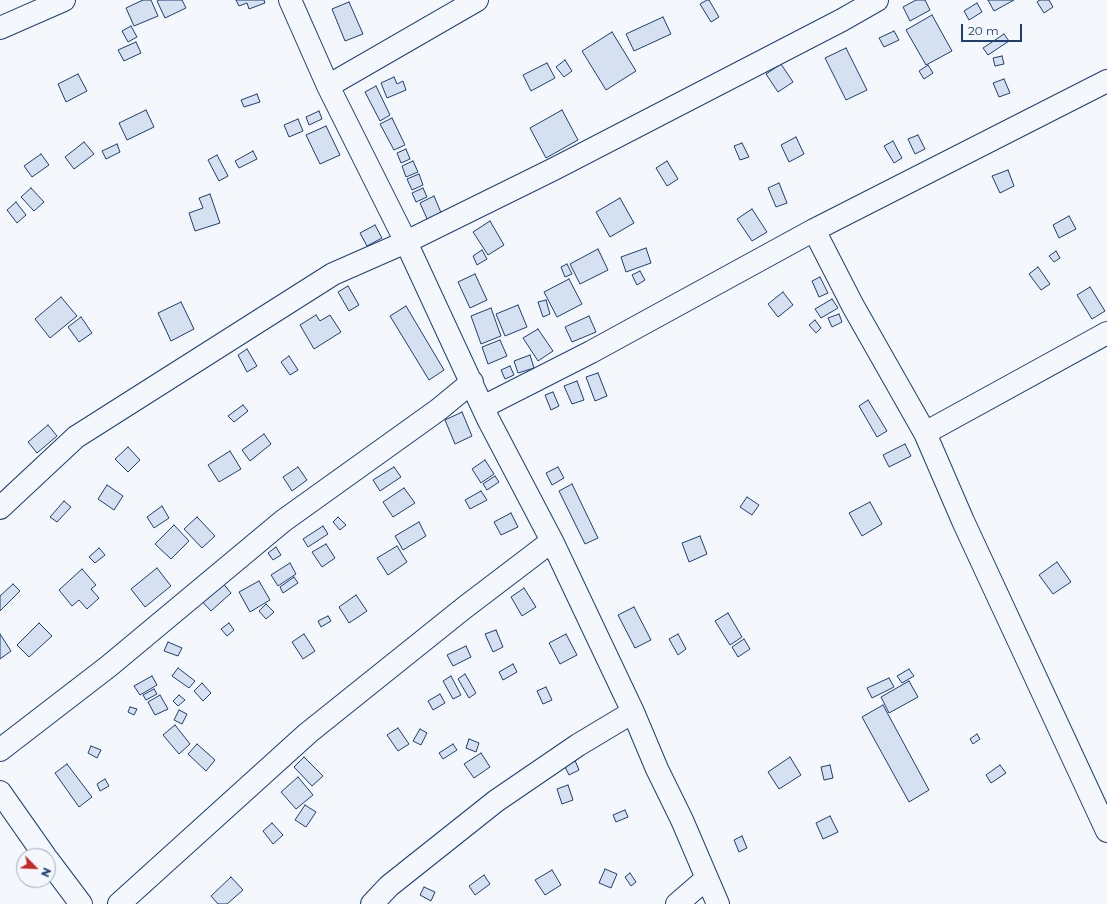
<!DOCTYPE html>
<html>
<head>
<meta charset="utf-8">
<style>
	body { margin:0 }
	#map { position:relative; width:1107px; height:904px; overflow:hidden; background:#f4f7fb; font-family:Montserrat,sans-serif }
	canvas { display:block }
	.north { position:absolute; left:16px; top:848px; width:40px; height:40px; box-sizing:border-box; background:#f4f7fb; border:1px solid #9eadc5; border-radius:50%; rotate:114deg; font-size:11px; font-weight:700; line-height:16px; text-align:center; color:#1d3f73 }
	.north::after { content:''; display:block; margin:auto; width:14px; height:18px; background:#c62828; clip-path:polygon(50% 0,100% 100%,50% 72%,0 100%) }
	.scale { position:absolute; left:961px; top:24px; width:61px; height:18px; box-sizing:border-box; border:2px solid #1d3f73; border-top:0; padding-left:5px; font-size:12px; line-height:14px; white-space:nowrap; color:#1d3f73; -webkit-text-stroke:3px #f4f7fb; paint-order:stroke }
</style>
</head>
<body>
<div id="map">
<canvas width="1107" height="904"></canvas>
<div class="north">N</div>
<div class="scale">20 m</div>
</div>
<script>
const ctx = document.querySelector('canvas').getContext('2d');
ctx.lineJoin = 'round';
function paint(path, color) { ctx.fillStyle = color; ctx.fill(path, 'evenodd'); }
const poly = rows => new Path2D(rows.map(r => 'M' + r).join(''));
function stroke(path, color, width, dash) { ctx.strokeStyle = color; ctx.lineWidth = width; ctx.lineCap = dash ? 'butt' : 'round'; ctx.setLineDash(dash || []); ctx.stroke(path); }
const building = poly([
	[143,0,151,0,158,16,134,26,126,8,143,0],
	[159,0,182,0,186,8,165,18,157,1,159,0],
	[236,0,264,0,265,3,249,9,247,3,239,6,236,0],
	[707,0,709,0,719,17,711,22,700,4,707,0],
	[916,0,925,0,930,10,910,21,903,7,916,0],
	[988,0,1014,0,994,11,988,0],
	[1040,0,1049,0,1053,7,1044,13,1037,2,1040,0],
	[349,2,363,34,345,41,332,9,349,2],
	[977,3,982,12,969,20,964,11,977,3],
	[932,15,952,51,926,65,906,30,932,15],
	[663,17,671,34,634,51,626,34,663,17],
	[131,26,137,37,128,42,122,31,131,26],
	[894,31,899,40,884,47,879,38,894,31],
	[612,32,636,71,606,90,582,51,612,32],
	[1004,34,1009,41,988,55,983,48,1004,34],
	[136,42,141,53,124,61,118,50,136,42],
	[846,48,867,90,846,100,825,58,846,48],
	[1002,56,1004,64,995,66,993,58,1002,56],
	[565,60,572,71,564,77,556,67,565,60],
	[547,63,555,78,531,91,523,75,547,63],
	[781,64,793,82,778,92,766,74,781,64],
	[928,65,933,73,924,79,919,71,928,65],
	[78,74,87,91,66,102,58,84,78,74],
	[394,77,397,84,403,81,406,90,387,98,381,83,394,77],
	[1004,79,1010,93,999,97,993,83,1004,79],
	[376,86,390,115,380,121,365,92,376,86],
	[257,94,260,102,244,107,241,100,257,94],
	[146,110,154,127,127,140,119,123,146,110],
	[562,110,578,140,546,158,530,128,562,110],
	[319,111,322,119,309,125,306,117,319,111],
	[392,118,405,145,394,150,380,124,392,118],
	[298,119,303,131,289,137,284,125,298,119],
	[326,126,340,155,320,164,306,135,326,126],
	[918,135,925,149,915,154,908,139,918,135],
	[796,137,804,154,789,162,781,145,796,137],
	[893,141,902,158,894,163,884,146,893,141],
	[84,142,94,154,74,169,65,157,84,142],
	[742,143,749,157,740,160,734,146,742,143],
	[117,144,120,152,106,159,102,151,117,144],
	[406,149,410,159,401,163,397,153,406,149],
	[253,151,257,159,239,168,235,161,253,151],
	[41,154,49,165,32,177,24,166,41,154],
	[217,155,228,176,219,181,208,160,217,155],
	[413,161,418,172,406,177,402,166,413,161],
	[667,161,678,179,667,186,656,168,667,161],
	[1008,170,1014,186,1000,193,992,176,1008,170],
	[419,174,423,185,412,190,407,179,419,174],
	[779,183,787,203,776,207,768,188,779,183],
	[31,188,44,202,34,211,21,197,31,188],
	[423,188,427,197,416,202,412,193,423,188],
	[210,194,220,223,195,231,189,213,203,208,199,198,210,194],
	[434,196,442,215,428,221,420,203,434,196],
	[620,198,634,223,610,237,596,212,620,198],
	[16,202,26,215,17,223,7,210,16,202],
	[752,209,767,232,752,241,737,219,752,209],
	[1069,216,1076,229,1059,238,1053,225,1069,216],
	[490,221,504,245,488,255,473,232,490,221],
	[375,225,382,238,367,246,360,233,375,225],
	[646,248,651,263,626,272,621,257,646,248],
	[598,249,608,270,580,284,570,264,598,249],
	[482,250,487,259,477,265,473,256,482,250],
	[1056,251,1060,258,1054,262,1049,256,1056,251],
	[567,264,572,274,565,277,561,267,567,264],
	[1038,267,1050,284,1041,290,1029,274,1038,267],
	[640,271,645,280,637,285,632,275,640,271],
	[475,274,487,300,470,308,458,282,475,274],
	[820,277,828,293,819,297,812,281,820,277],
	[569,279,582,304,557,317,544,292,569,279],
	[348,286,359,305,349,311,338,292,348,286],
	[1090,287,1105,311,1092,319,1077,295,1090,287],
	[783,292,793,305,778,317,768,304,783,292],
	[61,297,77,316,50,338,35,319,61,297],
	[832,299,838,308,821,318,815,309,832,299],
	[546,300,550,314,543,317,538,302,546,300],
	[181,302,194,329,171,341,158,313,181,302],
	[518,305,527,327,505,336,496,314,518,305],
	[406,306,444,370,429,380,390,316,406,306],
	[491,308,501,336,481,344,471,316,491,308],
	[839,314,842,322,832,327,828,318,839,314],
	[316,315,320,321,330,315,341,332,314,349,300,325,316,315],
	[589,316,596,332,572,342,565,327,589,316],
	[81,317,92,333,79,342,68,327,81,317],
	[815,320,821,328,816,333,809,325,815,320],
	[538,329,553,351,538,361,523,338,538,329],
	[500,340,507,356,488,364,482,347,500,340],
	[247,349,257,366,247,372,238,355,247,349],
	[530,355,534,368,518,373,514,361,530,355],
	[289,356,298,370,290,375,281,362,289,356],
	[510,366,514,375,505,379,501,370,510,366],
	[598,373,607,396,595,401,586,377,598,373],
	[577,381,584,400,572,404,564,386,577,381],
	[553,392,559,406,551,410,545,395,553,392],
	[868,400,887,431,877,437,859,406,868,400],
	[243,405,248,411,234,422,228,416,243,405],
	[462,412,472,436,455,444,445,420,462,412],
	[48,425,57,436,37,453,28,442,48,425],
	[264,434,271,444,250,461,242,450,264,434],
	[905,444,911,456,889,467,883,455,905,444],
	[128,447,140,460,128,472,115,459,128,447],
	[230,451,241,469,219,482,208,465,230,451],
	[485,460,494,474,481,483,472,469,485,460],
	[298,467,307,480,292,491,283,477,298,467],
	[394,467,401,477,380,491,373,480,394,467],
	[558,467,564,478,552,485,546,473,558,467],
	[495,476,499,482,487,490,483,484,495,476],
	[572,484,598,538,585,544,559,491,572,484],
	[107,485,123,496,114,510,98,499,107,485],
	[404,488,415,503,393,517,383,502,404,488],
	[481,491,487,500,470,509,465,500,481,491],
	[747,497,759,505,752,515,740,507,747,497],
	[64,501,71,507,57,522,50,517,64,501],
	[870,502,882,524,862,536,849,513,870,502],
	[162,506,169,518,154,528,147,517,162,506],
	[511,513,518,527,501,535,494,522,511,513],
	[197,517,215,536,202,548,184,529,197,517],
	[338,517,346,525,340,530,333,522,338,517],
	[419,522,426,536,403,550,395,536,419,522],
	[174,525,189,541,171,559,155,544,174,525],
	[323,526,328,534,308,547,303,539,323,526],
	[700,536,707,554,689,562,682,543,700,536],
	[326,544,335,558,322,567,312,552,326,544],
	[397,546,407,562,388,575,377,558,397,546],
	[276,547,281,555,273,560,268,553,276,547],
	[99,548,105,555,95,563,89,557,99,548],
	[1057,562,1071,582,1053,594,1039,575,1057,562],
	[290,563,296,574,278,586,271,575,290,563],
	[157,568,171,586,145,607,131,589,157,568],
	[82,569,96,585,91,589,99,598,87,609,79,600,72,606,59,590,82,569],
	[294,577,298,583,283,593,280,587,294,577],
	[220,580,231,593,211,611,199,598,220,580],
	[259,581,270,600,250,612,239,592,259,581],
	[13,584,20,591,0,611,0,596,13,584],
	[524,588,536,607,522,616,511,597,524,588],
	[356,595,367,611,349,623,339,607,356,595],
	[266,604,274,612,266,619,259,611,266,604],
	[634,607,651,640,635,648,618,615,634,607],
	[728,613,742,637,730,645,715,621,728,613],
	[328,616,331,621,321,627,318,621,328,616],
	[39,623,52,636,29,657,17,645,39,623],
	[229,623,234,630,227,636,221,629,229,623],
	[496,630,503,647,493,652,485,634,496,630],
	[0,634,11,651,0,659,0,634],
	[304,634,315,651,303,659,292,642,304,634],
	[566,634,577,655,560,664,549,643,566,634],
	[678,634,686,649,678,655,669,639,678,634],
	[744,639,750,649,738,657,732,647,744,639],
	[168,642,182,648,178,656,164,651,168,642],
	[466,646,471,657,453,666,447,655,466,646],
	[513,664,517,672,503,680,499,672,513,664],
	[178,668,195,681,189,688,172,676,178,668],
	[909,669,914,676,902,683,897,676,909,669],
	[465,674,476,693,469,698,458,679,465,674],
	[152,676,157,685,140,695,134,686,152,676],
	[451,676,461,695,453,699,443,681,451,676],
	[889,678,894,687,872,698,867,688,889,678],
	[909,681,918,697,889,713,881,697,909,681],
	[202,683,211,693,203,701,194,691,202,683],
	[546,687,552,700,543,704,537,691,546,687],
	[154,689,157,694,146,700,143,695,154,689],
	[440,694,445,703,433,710,428,701,440,694],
	[160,695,168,709,155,715,148,702,160,695],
	[179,695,185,700,178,706,173,701,179,695],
	[883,705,929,790,909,802,862,717,883,705],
	[130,707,137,709,134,715,128,712,130,707],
	[179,710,187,714,182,724,174,720,179,710],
	[175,725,190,744,179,754,163,735,175,725],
	[398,728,409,744,398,751,387,735,398,728],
	[420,729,427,733,421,745,413,741,420,729],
	[977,734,980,739,973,744,970,739,977,734],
	[469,739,479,743,476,752,466,748,469,739],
	[197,744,215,760,206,771,188,754,197,744],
	[453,744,457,750,443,759,439,753,453,744],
	[91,746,101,750,97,758,88,753,91,746],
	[481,753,490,767,474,778,464,764,481,753],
	[304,757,323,776,312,786,294,767,304,757],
	[790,757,801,775,779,789,768,772,790,757],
	[574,758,579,770,569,775,563,763,574,758],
	[67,764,92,797,79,807,55,773,67,764],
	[830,765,833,778,824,780,821,767,830,765],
	[1000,765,1006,773,991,783,986,775,1000,765],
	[298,777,313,795,296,809,281,792,298,777],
	[105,779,109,786,100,791,97,784,105,779],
	[568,785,573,800,562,804,557,789,568,785],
	[305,805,316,812,306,827,295,820,305,805],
	[625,810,628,817,616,822,613,815,625,810],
	[830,816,838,832,823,839,816,823,830,816],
	[272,823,283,835,273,844,263,831,272,823],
	[742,836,747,848,739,852,734,840,742,836],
	[605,869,617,874,611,888,599,883,605,869],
	[552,870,561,885,545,895,535,880,552,870],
	[630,873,636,882,631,886,625,877,630,873],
	[484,875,490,884,475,895,469,886,484,875],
	[231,877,243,890,227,904,218,904,211,896,231,877],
	[424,887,435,892,431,901,420,895,424,887]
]);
paint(building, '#d5e0f0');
stroke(building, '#1d3f73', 1);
const minor = poly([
	[290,0,328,86,406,242,488,419,552,541,633,712,657,769,682,820,718,904],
	[0,28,64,0],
	[328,86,477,0],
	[814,230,853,306,925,433,963,521,1107,831],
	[483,407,591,352,814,230,1107,81],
	[925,433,1107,333],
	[0,508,76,437,333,274,406,242,554,169,842,20,877,0],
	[0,750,109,666,283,521,438,410,472,382],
	[0,792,45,856],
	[48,860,81,904],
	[119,904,308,733,464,608,552,541],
	[372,904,389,886,496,801,578,745,633,712],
	[677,904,706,879]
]);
stroke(minor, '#1d3f73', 24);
stroke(minor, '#f4f7fb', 22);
</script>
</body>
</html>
